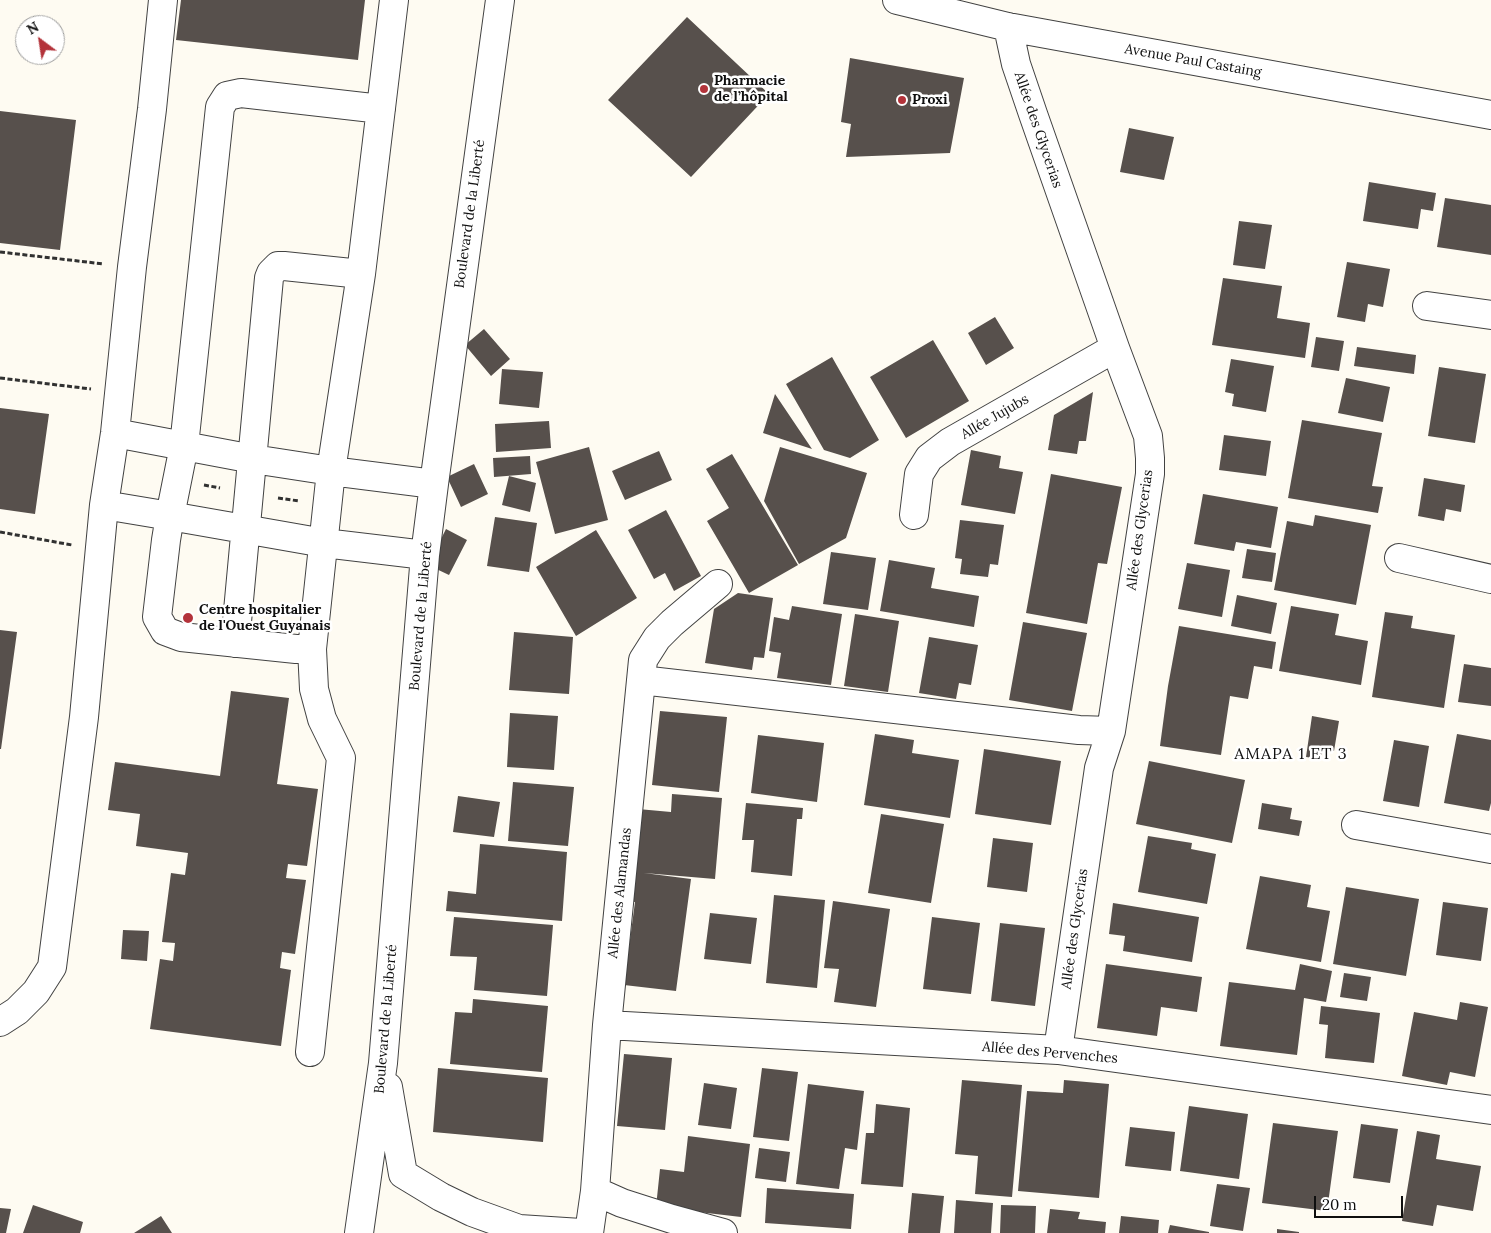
<!DOCTYPE html>
<html>
<head>
<meta charset="utf-8">
<style>
	body { margin:0 }
	#map { position:relative; width:1491px; height:1233px; overflow:hidden; background:#fefbf2; font-family:Lora,serif }
	canvas { display:block }
	.north { position:absolute; left:15px; top:15px; width:50px; height:50px; box-sizing:border-box; background:#fff; border:1px solid #9f9f9f; border-radius:50%; rotate:329deg; font-size:14px; font-weight:700; line-height:20px; text-align:center; color:#0f0f0f }
	.north::after { content:''; display:block; margin:auto; width:18px; height:22px; background:#b3333a; clip-path:polygon(50% 0,100% 100%,50% 72%,0 100%) }
	.scale { position:absolute; left:1314px; top:1196px; width:89px; height:22px; box-sizing:border-box; border:2px solid #0f0f0f; border-top:0; padding-left:6px; font-size:15px; line-height:18px; white-space:nowrap; color:#0f0f0f; -webkit-text-stroke:4px #fff; paint-order:stroke }
</style>
</head>
<body>
<div id="map">
<canvas width="1491" height="1233"></canvas>
<div class="north">N</div>
<div class="scale">20 m</div>
</div>
<script>
const ctx = document.querySelector('canvas').getContext('2d');
ctx.lineJoin = 'round';
function paint(path, color) { ctx.fillStyle = color; ctx.fill(path, 'evenodd'); }
const poly = rows => new Path2D(rows.map(r => 'M' + r).join(''));
function stroke(path, color, width, dash) { ctx.strokeStyle = color; ctx.lineWidth = width; ctx.lineCap = dash ? 'butt' : 'round'; ctx.setLineDash(dash || []); ctx.stroke(path); }
function drawText(font, color, halo, rows, align = 'center') {
  ctx.font = font + ' Lora,serif'; ctx.lineWidth = 5; ctx.setLineDash([]); ctx.textBaseline = 'middle'; ctx.strokeStyle = halo; ctx.fillStyle = color; for (const [text, x, y, turn = 0] of rows) {
    ctx.save(); ctx.translate(x, y); ctx.rotate((+turn || 0) * Math.PI / 180); ctx.textAlign = isNaN(turn) ? turn : align; if (halo) ctx.strokeText(text, 0, 0); ctx.fillText(text, 0, 0); ctx.restore();
  }
}
paint(poly([
	[181,0,365,0,358,60,176,40],
	[687,17,769,94,691,177,608,100],
	[850,58,964,78,950,153,846,157,851,124,841,122],
	[0,111,76,120,60,250,0,243],
	[1129,128,1174,137,1164,180,1120,172],
	[1369,182,1436,193,1433,211,1421,209,1418,229,1363,221],
	[1445,198,1491,205,1491,255,1437,247],
	[1239,221,1272,225,1265,269,1233,265],
	[1347,262,1390,269,1383,307,1368,304,1365,322,1337,317],
	[1223,278,1282,286,1277,318,1310,323,1305,358,1212,345],
	[995,317,1014,348,986,365,968,333],
	[484,329,510,359,491,376,465,345],
	[1316,337,1344,341,1339,371,1311,367],
	[933,340,969,401,906,438,870,377],
	[1357,347,1416,355,1414,374,1354,366],
	[832,357,879,440,850,458,824,450,786,384],
	[1231,359,1274,366,1266,412,1232,406,1234,394,1225,392],
	[1439,367,1486,374,1475,443,1428,436],
	[502,369,543,372,539,408,499,404],
	[1346,378,1390,387,1383,422,1338,413],
	[1093,392,1086,441,1079,441,1077,454,1048,450,1054,415],
	[775,394,812,449,763,433],
	[0,408,49,414,35,514,0,509],
	[1302,420,1382,433,1372,486,1383,487,1378,513,1288,498],
	[549,421,551,448,496,452,495,424],
	[1224,435,1271,441,1266,476,1219,470],
	[589,447,608,520,555,534,536,462],
	[780,447,867,473,846,538,799,564,764,501],
	[971,450,1001,456,999,468,1023,472,1015,514,961,505],
	[659,451,672,480,625,500,612,471],
	[732,454,798,565,749,593,707,521,729,508,706,469],
	[530,456,531,474,494,477,493,458],
	[474,464,488,494,461,507,447,477],
	[1051,474,1122,487,1107,564,1098,563,1087,624,1026,613],
	[509,476,536,483,530,512,502,505],
	[1424,478,1465,485,1461,512,1446,509,1444,521,1418,516],
	[1203,494,1278,507,1271,548,1236,542,1234,551,1194,544],
	[666,510,701,576,674,591,665,573,654,579,628,530],
	[1315,515,1371,525,1356,605,1274,590,1287,521,1313,526],
	[495,517,537,523,529,572,487,566],
	[960,520,1004,525,998,565,990,564,988,577,960,574,962,559,955,558],
	[446,529,467,540,449,575,428,565],
	[596,530,637,598,576,636,536,567],
	[1247,549,1276,553,1272,582,1242,578],
	[831,552,876,558,868,610,823,604],
	[889,560,935,568,931,588,979,596,974,627,880,611],
	[1187,563,1230,570,1222,617,1178,609],
	[738,593,773,598,764,658,754,657,752,670,705,663,714,609],
	[1237,595,1277,603,1271,634,1231,626],
	[792,606,842,614,831,685,777,678,781,653,769,651,774,617,789,620],
	[1291,606,1339,614,1335,635,1368,641,1361,685,1279,671],
	[1385,612,1413,616,1411,628,1455,635,1444,708,1372,697],
	[855,614,899,621,888,692,844,686],
	[1023,622,1087,633,1072,711,1009,700],
	[1179,626,1276,642,1272,669,1254,666,1248,699,1230,696,1221,755,1160,746,1168,686],
	[0,630,17,632,1,749,0,749],
	[514,632,573,637,569,694,509,690],
	[929,637,978,645,971,685,959,683,956,699,919,693],
	[1464,664,1491,668,1491,706,1458,702],
	[231,691,289,698,277,784,318,789,307,866,288,864,286,878,306,880,295,954,282,952,280,968,291,970,281,1046,150,1029,160,959,173,961,175,943,162,942,171,873,185,875,188,853,136,846,140,814,108,810,115,762,220,776],
	[660,711,727,717,719,792,652,785],
	[510,713,558,716,554,770,507,767],
	[1312,716,1339,721,1334,751,1323,749,1321,759,1306,757],
	[875,734,914,740,912,753,959,760,950,818,864,805],
	[1457,734,1491,740,1491,803,1489,811,1444,803],
	[758,735,824,743,817,802,751,793],
	[1394,740,1429,746,1419,807,1383,801],
	[984,749,1061,761,1051,825,975,814],
	[1149,761,1245,780,1232,843,1136,824],
	[513,782,574,787,568,846,508,841],
	[672,794,722,798,715,879,644,873,691,879,676,991,624,985,635,902,622,901,638,809,671,812],
	[458,796,500,802,494,837,453,832],
	[746,803,803,808,802,819,797,819,792,876,751,872,754,840,742,840],
	[1262,803,1292,808,1290,819,1302,821,1299,836,1258,829],
	[881,814,944,824,931,903,868,893],
	[1148,836,1192,843,1191,849,1216,854,1207,904,1138,892],
	[993,838,1033,843,1027,892,987,887],
	[480,844,567,852,562,921,446,911,448,891,476,894],
	[1260,876,1311,885,1307,907,1330,911,1321,962,1246,949],
	[1346,887,1419,899,1406,976,1333,964],
	[774,895,825,900,817,988,766,983],
	[833,901,890,909,876,1007,834,1002,839,969,824,968],
	[1443,902,1488,908,1481,961,1436,955],
	[1113,903,1199,917,1192,962,1123,951,1125,936,1109,934],
	[710,913,757,918,751,964,704,959],
	[454,917,553,925,547,996,474,990,477,957,450,956],
	[932,917,980,923,971,994,923,989],
	[1000,923,1045,928,1035,1006,991,1001],
	[123,930,149,931,147,961,121,959],
	[1106,964,1202,977,1197,1012,1161,1007,1157,1036,1097,1028],
	[1300,964,1332,971,1326,1002,1304,998,1297,1055,1220,1046,1229,982,1295,990],
	[1344,973,1371,977,1367,1001,1340,997],
	[473,999,548,1006,542,1072,450,1064,455,1012,472,1013],
	[1460,1002,1488,1007,1475,1077,1450,1072,1447,1085,1402,1076,1414,1012,1457,1020],
	[1321,1006,1380,1013,1374,1063,1325,1058,1328,1025,1319,1024],
	[624,1054,672,1058,665,1130,617,1126],
	[438,1068,548,1078,543,1142,433,1132],
	[762,1068,798,1072,789,1141,753,1137],
	[962,1080,1022,1085,1012,1197,975,1194,978,1156,955,1154],
	[1064,1080,1109,1084,1099,1198,1018,1191,1027,1091,1063,1093],
	[704,1083,737,1088,731,1129,698,1125],
	[808,1084,864,1091,857,1150,845,1148,839,1189,796,1184],
	[876,1104,910,1108,903,1187,861,1184,866,1133,874,1133],
	[1189,1106,1248,1114,1239,1179,1180,1171],
	[1273,1123,1338,1131,1327,1211,1262,1203],
	[1361,1124,1398,1129,1390,1183,1353,1178],
	[1130,1127,1175,1132,1171,1171,1125,1166],
	[1417,1131,1440,1135,1436,1159,1481,1166,1473,1211,1437,1205,1433,1226,1402,1221],
	[688,1136,750,1144,741,1217,656,1207,660,1169,684,1172],
	[759,1148,790,1152,786,1182,755,1178],
	[1217,1184,1250,1188,1243,1231,1210,1226],
	[767,1188,854,1194,851,1229,765,1223],
	[912,1193,944,1196,940,1233,908,1233],
	[956,1200,993,1203,991,1233,954,1233],
	[33,1205,83,1222,80,1233,23,1233],
	[1001,1205,1036,1206,1035,1233,1000,1233],
	[0,1208,11,1209,6,1233,0,1233],
	[1050,1209,1080,1212,1078,1219,1106,1222,1105,1233,1047,1233],
	[161,1216,172,1233,134,1233],
	[1121,1216,1159,1220,1158,1233,1119,1233],
	[1170,1225,1209,1232,1209,1233,1168,1233],
	[1277,1229,1299,1232,1299,1233,1277,1233]
]), '#57504c');
const minor = poly([
	[897,0,1008,27,1491,115],
	[1008,27,1016,64,1033,114,1115,348,1148,436,1150,458,1150,474,1111,731,1099,768,1058,1050],
	[1427,306,1491,315],
	[115,433,253,459,331,471,434,484],
	[104,505,170,516,184,446,220,107,227,96,241,93,381,109],
	[914,515,919,474,929,458,950,442,1115,348],
	[1399,558,1491,579],
	[235,643,269,278,271,273,278,266,284,266,361,274],
	[312,649,296,649,181,637,165,631,157,617,166,540,170,516,324,543,425,555],
	[641,680,1079,730,1111,731],
	[1356,825,1491,849],
	[0,1022,17,1011,36,992,52,967,84,717,104,505,115,433,132,267,152,109,163,0],
	[607,1025,1058,1050,1491,1110],
	[310,1052,341,758,322,719,314,689,312,649,331,471,361,274,394,0],
	[388,1087,403,1174,441,1197,472,1212,519,1229,581,1233],
	[595,1191,622,1203,672,1219,723,1233],
	[359,1233,383,1063,425,555,434,484,500,0],
	[589,1233,595,1191,607,1025,643,660,657,638,672,623,718,584]
]);
stroke(minor, '#424242', 30);
stroke(poly([
	[0,252,104,264],
	[0,378,91,389],
	[204,485,220,488],
	[278,498,299,501],
	[0,532,72,545]
]), '#313131', 3, [5, 2.5]);
stroke(minor, '#fff', 28);
for (const [x, y, r, color] of [
	[704,89,5,"#b3333a"],
	[902,100,5,"#b3333a"],
	[188,618,6,"#b3333a"]
]) { const dot = new Path2D(); dot.arc(x, y, r, 0, 2 * Math.PI); ctx.fillStyle = color; ctx.fill(dot); stroke(dot, '#fff', 2); }
drawText('14px', '#0f0f0f', '#fff', [
	["Avenue Paul Castaing",1193,61,10],
	["Allée des Glycerias",1038,130,71],
	["Boulevard de la Liberté",470,214,-82],
	["Allée Jujubs",995,417,-30],
	["Allée des Glycerias",1140,530,-82],
	["Boulevard de la Liberté",421,616,-85],
	["Allée des Alamandas",620,893,-84],
	["Allée des Glycerias",1075,929,-82],
	["Boulevard de la Liberté",386,1019,-85],
	["Allée des Pervenches",1050,1053,5]
]);
drawText('bold 14px', '#0f0f0f', '#fff', [
	["Pharmacie",714,81],
	["de l’hôpital",714,97],
	["Proxi",912,100],
	["Centre hospitalier",199,610],
	["de l'Ouest Guyanais",199,626]
], 'left');
ctx.letterSpacing = '1px';
drawText('16px', '#0f0f0f', '#fff', [
	["AMAPA 1 ET 3",1291,754]
]);
ctx.letterSpacing = '0px';
</script>
</body>
</html>
